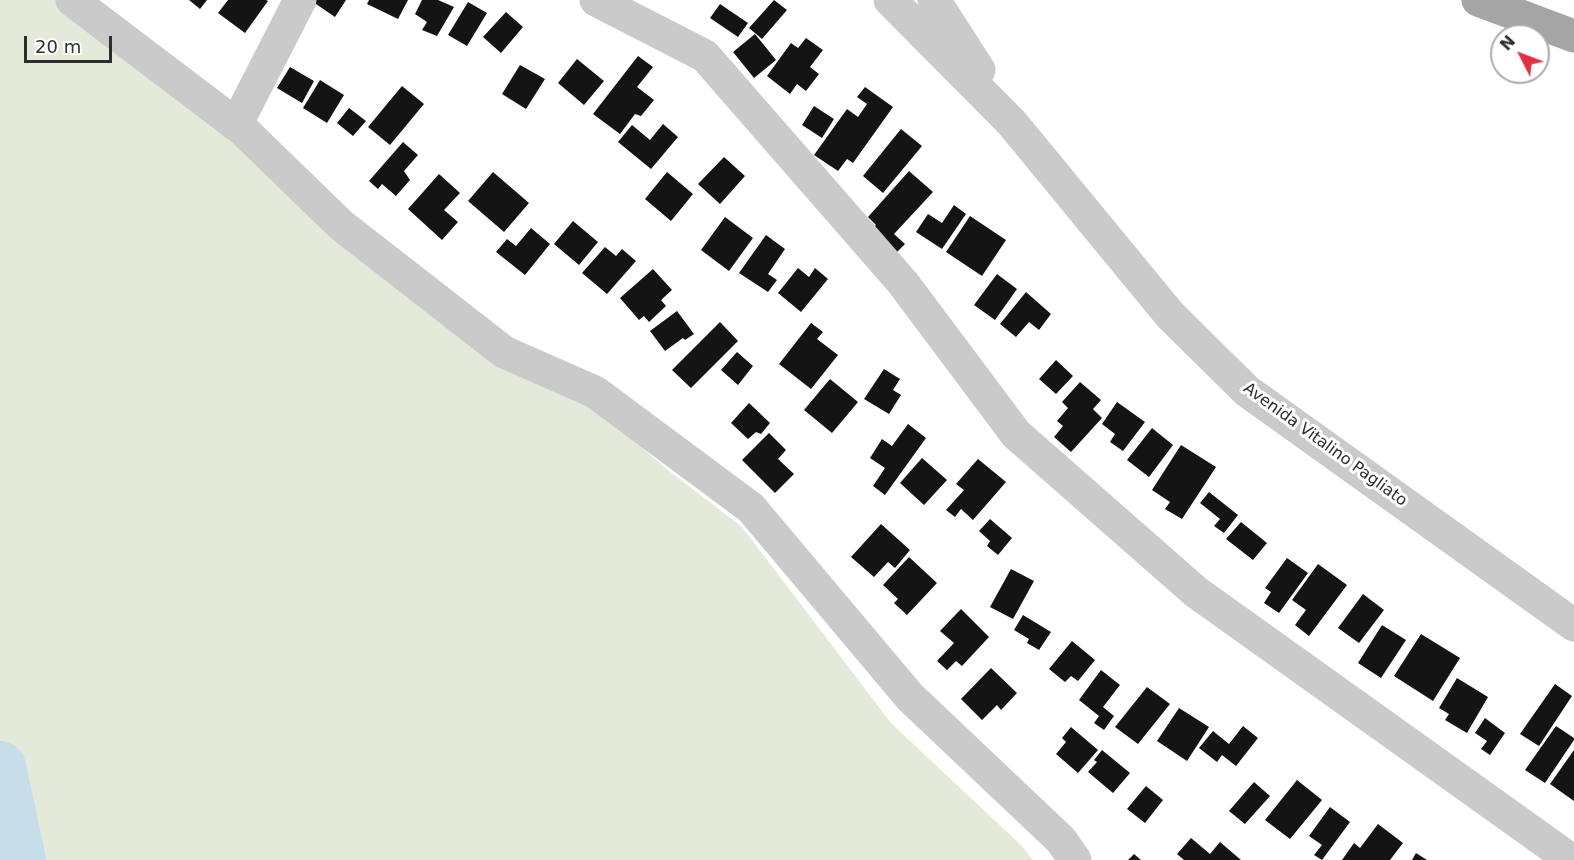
<!DOCTYPE html>
<html>
<head>
<meta charset="utf-8">
<style>
	body { margin:0 }
	#map { position:relative; width:1574px; height:860px; overflow:hidden; background:#fff; font-family:"DejaVu Sans",sans-serif }
	canvas { display:block }
	.north { position:absolute; left:1490px; top:24px; width:60px; height:60px; box-sizing:border-box; background:#fff; border:2px solid #ababab; border-radius:50%; rotate:312deg; font-size:16px; font-weight:700; line-height:24px; text-align:center; color:#2d2d2d }
	.north::after { content:''; display:block; margin:auto; width:21px; height:27px; background:#e23042; clip-path:polygon(50% 0,100% 100%,50% 72%,0 100%) }
	.scale { position:absolute; left:24px; top:36px; width:88px; height:27px; box-sizing:border-box; border:3px solid #2d2d2d; border-top:0; padding-left:8px; font-size:18px; line-height:21px; white-space:nowrap; color:#2d2d2d; -webkit-text-stroke:4px #fff; paint-order:stroke }
</style>
</head>
<body>
<div id="map">
<canvas width="1574" height="860"></canvas>
<div class="north">N</div>
<div class="scale">20 m</div>
</div>
<script>
const ctx = document.querySelector('canvas').getContext('2d');
ctx.lineJoin = 'round';
function paint(path, color) { ctx.fillStyle = color; ctx.fill(path, 'evenodd'); }
const poly = rows => new Path2D(rows.map(r => 'M' + r).join(''));
function stroke(path, color, width, dash) { ctx.strokeStyle = color; ctx.lineWidth = width; ctx.lineCap = dash ? 'butt' : 'round'; ctx.setLineDash(dash || []); ctx.stroke(path); }
function drawText(font, color, halo, rows, align = 'center') {
  ctx.font = font + ' "DejaVu Sans",sans-serif'; ctx.lineWidth = 6; ctx.setLineDash([]); ctx.textBaseline = 'middle'; ctx.strokeStyle = halo; ctx.fillStyle = color; for (const [text, x, y, turn = 0] of rows) {
    ctx.save(); ctx.translate(x, y); ctx.rotate((+turn || 0) * Math.PI / 180); ctx.textAlign = isNaN(turn) ? turn : align; if (halo) ctx.strokeText(text, 0, 0); ctx.fillText(text, 0, 0); ctx.restore();
  }
}
paint(poly([
	[0,0,72,0,588,399,664,467,742,527,891,723,1021,845,1033,860,0,860]
]), '#e3eada');
stroke(poly([
	[0,767,20,860]
]), '#c6ddea', 52);
paint(poly([
	[189,0,207,0,200,9],
	[228,0,266,0,268,1,245,33,218,13],
	[315,0,346,0,335,17,313,2],
	[369,0,408,0,398,19,367,4],
	[422,0,438,0,454,7,437,36,422,30,427,22,415,14],
	[774,0,787,10,762,39,749,28],
	[468,2,487,13,467,46,448,35],
	[720,4,748,23,738,37,710,18],
	[506,12,523,27,501,53,483,37],
	[755,34,776,60,754,78,733,52],
	[806,38,823,50,810,67,819,74,806,91,797,84,790,94,767,76,791,43,798,48],
	[638,56,653,67,637,87,654,100,641,116,635,114,620,134,593,114],
	[577,59,604,81,584,105,558,83],
	[520,65,545,79,526,109,502,94],
	[290,67,314,81,302,103,277,88],
	[320,80,344,95,327,123,303,108],
	[402,86,424,104,390,145,368,127],
	[865,87,893,107,853,163,847,159,838,171,814,155,847,109,858,117,867,104,857,97],
	[814,106,834,119,822,138,802,125],
	[349,108,366,121,353,136,337,123],
	[663,124,678,137,651,169,618,142,632,125,650,140],
	[901,129,922,146,883,193,863,176],
	[403,142,418,155,404,171,410,180,396,196,382,184,378,189,369,181],
	[724,157,745,176,720,204,698,184],
	[909,171,933,192,894,234,905,244,894,255,869,232,876,225,868,217],
	[493,172,529,203,504,232,468,201],
	[667,172,693,194,671,221,645,199],
	[439,174,460,193,444,210,458,222,442,240,408,209],
	[954,205,966,214,942,249,916,232,928,214,942,223],
	[970,216,1006,240,982,276,946,252],
	[725,217,753,238,729,271,701,250],
	[573,221,598,242,579,265,554,244],
	[531,228,550,244,525,275,496,252,507,239,516,246],
	[766,235,785,249,768,274,777,280,768,292,739,273],
	[605,247,616,256,622,249,636,261,607,294,582,273],
	[798,268,809,277,815,268,828,279,801,312,778,293],
	[653,269,672,290,661,300,666,306,649,322,644,316,639,320,620,298],
	[997,274,1017,289,995,320,974,305],
	[1026,292,1051,314,1039,330,1029,322,1016,337,1000,324],
	[677,311,694,334,685,340,683,338,665,351,650,331],
	[720,322,738,341,691,388,672,370],
	[811,323,823,332,817,339,838,355,811,389,779,364],
	[737,352,753,366,738,385,721,370],
	[1056,360,1073,376,1056,394,1039,379],
	[884,369,900,379,893,390,901,395,889,414,864,399],
	[830,379,858,402,832,433,804,410],
	[1080,382,1101,400,1093,409,1102,418,1071,452,1054,437,1063,426,1057,421,1068,408,1062,402],
	[1117,402,1145,422,1123,451,1110,442,1115,434,1102,424],
	[749,403,770,423,761,434,756,432,748,439,731,423],
	[908,424,926,438,885,495,873,486,885,468,870,458,882,439,892,446],
	[1152,428,1173,445,1149,477,1127,460],
	[769,433,786,450,778,459,794,474,775,493,742,460],
	[1181,445,1216,467,1182,519,1165,509,1170,502,1152,490],
	[922,458,947,480,924,505,900,483],
	[978,459,1006,482,973,520,961,509,955,517,946,510,964,490,956,484],
	[1209,492,1238,515,1224,533,1214,526,1220,519,1200,503],
	[990,519,1012,538,998,555,987,546,990,541,979,531],
	[1241,522,1267,543,1253,560,1226,539],
	[881,524,910,550,895,568,888,562,874,577,851,557],
	[909,557,937,583,907,615,894,603,898,599,883,585],
	[1287,558,1308,573,1279,613,1264,603,1271,592,1265,588],
	[1318,564,1347,585,1309,636,1295,625,1306,610,1292,600],
	[1011,569,1034,581,1013,619,990,607],
	[1363,594,1384,610,1359,643,1338,628],
	[961,609,989,637,962,666,956,661,947,670,937,661,954,643,940,631],
	[1023,615,1051,632,1039,650,1027,643,1029,639,1014,630],
	[1382,625,1406,640,1381,678,1358,663],
	[1421,634,1460,658,1433,701,1394,676],
	[1072,641,1095,660,1078,681,1071,676,1065,682,1049,669],
	[991,668,1017,693,1001,710,997,705,982,720,961,699],
	[1101,670,1120,685,1103,707,1114,716,1104,730,1094,723,1099,716,1079,700],
	[1457,678,1488,697,1467,733,1445,720,1449,714,1439,708],
	[1555,684,1572,696,1539,746,1520,734],
	[1147,687,1170,704,1138,744,1115,727],
	[1179,708,1209,727,1187,761,1157,741],
	[1485,718,1505,733,1490,755,1481,749,1487,741,1475,733],
	[1243,726,1258,738,1236,766,1222,755,1217,762,1199,748,1213,731,1229,744],
	[1556,726,1574,738,1574,740,1545,783,1525,770],
	[1071,727,1098,750,1078,773,1056,754,1066,742,1062,738],
	[1102,750,1130,773,1113,793,1088,772,1097,762,1094,760],
	[1574,750,1574,801,1550,784],
	[1297,780,1322,800,1290,839,1265,820],
	[1254,782,1270,796,1245,824,1229,811],
	[1146,786,1163,800,1145,823,1127,809],
	[1330,807,1350,822,1322,860,1314,855,1322,845,1309,836],
	[1378,824,1403,843,1390,860,1342,860,1354,843,1360,848],
	[1191,838,1210,854,1220,842,1241,860,1184,860,1177,854],
	[1416,853,1427,860,1412,860],
	[1134,854,1141,860,1128,860]
]), '#141414');
stroke(poly([
	[72,0,242,129,341,225,504,352,595,392,751,508,910,697,1061,840,1075,860],
	[596,0,705,56,903,283,1016,434,1196,592,1571,860],
	[890,0,1012,123,1170,315,1247,391,1574,625],
	[934,0,979,70],
	[236,125,300,0]
]), '#cacaca', 33);
stroke(poly([
	[1478,0,1574,36]
]), '#a5a5a5', 33);
drawText('16px', '#2d2d2d', '#fff', [
	["Avenida Vitalino Pagliato",1325,445,36]
]);
</script>
</body>
</html>
